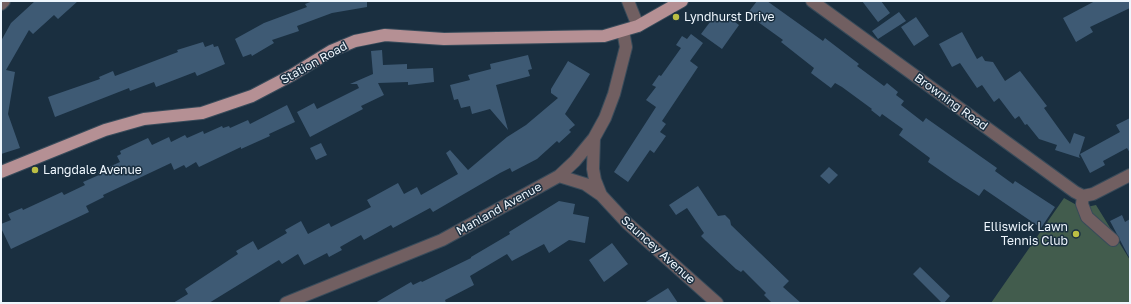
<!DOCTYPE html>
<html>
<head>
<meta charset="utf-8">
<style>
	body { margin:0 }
	#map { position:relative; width:1131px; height:304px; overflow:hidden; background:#1a2f40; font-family:"Golos Text",sans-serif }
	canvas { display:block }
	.frame { position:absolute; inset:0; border:2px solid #eef6fd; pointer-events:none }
</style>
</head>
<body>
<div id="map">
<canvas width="1131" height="304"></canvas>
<div class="frame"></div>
</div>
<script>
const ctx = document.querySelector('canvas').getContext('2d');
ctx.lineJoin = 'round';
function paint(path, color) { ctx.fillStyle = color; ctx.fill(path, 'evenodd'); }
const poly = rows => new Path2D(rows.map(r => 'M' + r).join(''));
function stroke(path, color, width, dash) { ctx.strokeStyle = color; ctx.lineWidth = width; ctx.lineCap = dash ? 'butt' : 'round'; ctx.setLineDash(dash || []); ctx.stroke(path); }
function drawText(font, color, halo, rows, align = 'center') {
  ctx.font = font + ' "Golos Text",sans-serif'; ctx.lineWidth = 3; ctx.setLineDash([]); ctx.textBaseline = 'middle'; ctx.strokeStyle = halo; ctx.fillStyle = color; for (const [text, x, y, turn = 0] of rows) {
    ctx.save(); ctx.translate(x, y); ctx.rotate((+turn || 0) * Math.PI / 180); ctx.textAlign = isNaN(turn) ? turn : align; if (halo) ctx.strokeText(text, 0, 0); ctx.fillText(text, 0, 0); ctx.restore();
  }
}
paint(poly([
	[1064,198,1082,208,1096,205,1130,260,1130,303,991,303]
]), '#425c4d');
paint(poly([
	[35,1,78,1,58,19,54,15,33,34,29,30,6,70,15,72,8,114,20,148,1,154,1,41,11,23],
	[313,1,367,1,367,7,332,13,297,26,299,31,272,40,274,43,252,56,251,54,243,57,235,39,264,23,307,7,305,4],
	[757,1,767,1,823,41,825,38,859,64,857,66,884,86,887,83,898,92,896,95,904,101,901,105,923,122,926,118,997,168,995,171,1013,184,1015,181,1055,207,1041,228,984,189,979,196,954,180,928,162,930,158,899,135,903,129,882,114,880,117,871,110,872,109,842,87,835,83,831,88,811,73,814,68,781,42,783,40,747,14],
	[862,1,881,1,890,13,878,22],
	[1095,1,1130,1,1130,8,1090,27,1093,32,1076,42,1063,18],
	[899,12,906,21,878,39,872,31],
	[724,14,739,25,722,49,701,34,713,18,718,21],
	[916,17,929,36,914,46,901,27],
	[962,32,977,59,982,56,985,61,993,62,1005,81,1020,71,1047,106,1044,108,1070,144,1074,133,1085,137,1079,156,1080,158,1055,150,1057,145,1039,139,1027,124,1025,125,1019,116,1015,119,999,98,994,102,982,85,977,88,960,63,952,67,939,44],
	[691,34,703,43,690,61,698,67,662,121,666,124,660,132,666,136,654,153,650,150,628,182,614,172,656,107,646,100,656,87,652,85,659,75,661,76,681,48,676,45,682,36,687,39],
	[203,42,205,47,213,44,214,47,218,46,225,64,197,76,195,72,156,87,154,82,130,91,129,88,55,117,48,97,100,79,99,77,113,71,115,76,178,52,177,50],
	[382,50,383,65,407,64,407,69,433,68,434,82,408,85,408,82,378,83,384,95,361,106,363,109,310,137,297,112,314,103,317,109,359,88,357,84,350,84,373,74,371,51],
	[528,55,532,69,528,70,530,76,496,85,508,130,490,109,472,114,470,106,461,108,458,99,454,100,450,85,470,80,468,75,491,69,490,64],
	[568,61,590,74,565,114,575,125,569,130,571,132,559,143,557,141,537,159,512,172,510,168,500,173,433,212,430,208,393,228,391,225,364,240,361,235,340,247,342,250,329,257,327,253,304,265,298,254,282,264,279,260,209,303,173,303,188,294,185,289,238,254,236,251,253,241,258,250,287,233,285,230,301,221,308,234,329,223,331,227,371,207,367,200,398,183,404,194,417,187,421,195,458,174,446,153,450,150,468,170,507,137,526,125,558,98,551,93,551,89],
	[287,105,295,122,269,134,270,136,241,149,241,147,199,167,196,162,186,168,184,165,174,170,171,163,103,195,104,197,86,206,89,212,11,249,1,228,1,224,11,220,8,214,22,208,23,210,62,192,64,195,85,185,83,182,99,175,98,172,120,162,117,156,121,154,120,151,148,138,152,145,169,137,171,142,185,135,187,138,203,131,204,134,222,126,223,128,229,126,230,128,248,120,250,124],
	[1130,118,1130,153,1127,148,1103,161,1105,165,1090,173,1080,154,1120,132,1116,125],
	[321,143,327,155,316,160,310,148],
	[829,167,838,175,829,184,820,176],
	[698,186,718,216,725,215,730,220,731,225,789,281,783,287,801,303,772,303,764,295,766,293,743,270,741,272,736,269,706,241,701,236,704,233,687,208,676,215,669,205],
	[559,201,575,204,573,214,589,217,585,243,569,240,549,253,544,244,512,261,507,254,470,276,474,285,445,300,446,303,375,303,411,282,413,285,421,281,422,282,471,258,471,257,510,234,509,232],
	[1122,215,1125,222,1130,219,1130,259,1110,221],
	[612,243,628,264,604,282,589,260],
	[920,267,950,296,944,303,942,303,913,274],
	[668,288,678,303,644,303]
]), '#3e5a74');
const minor = poly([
	[628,1,638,26],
	[812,1,1075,192,1083,196,1093,194,1130,175],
	[1,4,4,1],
	[594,138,593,169,595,180,601,195,627,223,717,303],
	[559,176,585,184,601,195],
	[1083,196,1082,204,1087,217,1113,240],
	[286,303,442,240,559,176,575,161,594,138,605,118,614,94,626,47,623,31]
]);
const major = poly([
	[1,172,105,130,144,119,202,113,252,96,292,75,331,51,355,41,385,35,444,39,604,36,638,26,682,1]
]);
stroke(minor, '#384b5a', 14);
stroke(major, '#384b5a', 14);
stroke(minor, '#715f61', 12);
stroke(major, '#b59094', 12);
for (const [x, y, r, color] of [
	[676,17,4,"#bcbf44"],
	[35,170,4,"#bcbf44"],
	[1076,234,4,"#bcbf44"]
]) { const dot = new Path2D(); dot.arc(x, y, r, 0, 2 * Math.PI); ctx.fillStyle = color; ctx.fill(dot); stroke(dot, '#1a2f40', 1.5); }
drawText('12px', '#eef6fd', '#1a2f40', [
	["Lyndhurst Drive",684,17],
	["Langdale Avenue",43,170],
	["Elliswick Lawn",1068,227,"right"],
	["Tennis Club",1068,241,"right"]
], 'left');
drawText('12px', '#eef6fd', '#1a2f40', [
	["Station Road",314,63,-29],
	["Browning Road",951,102,36],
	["Manland Avenue",499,209,-29],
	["Sauncey Avenue",658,250,42]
]);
</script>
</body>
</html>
